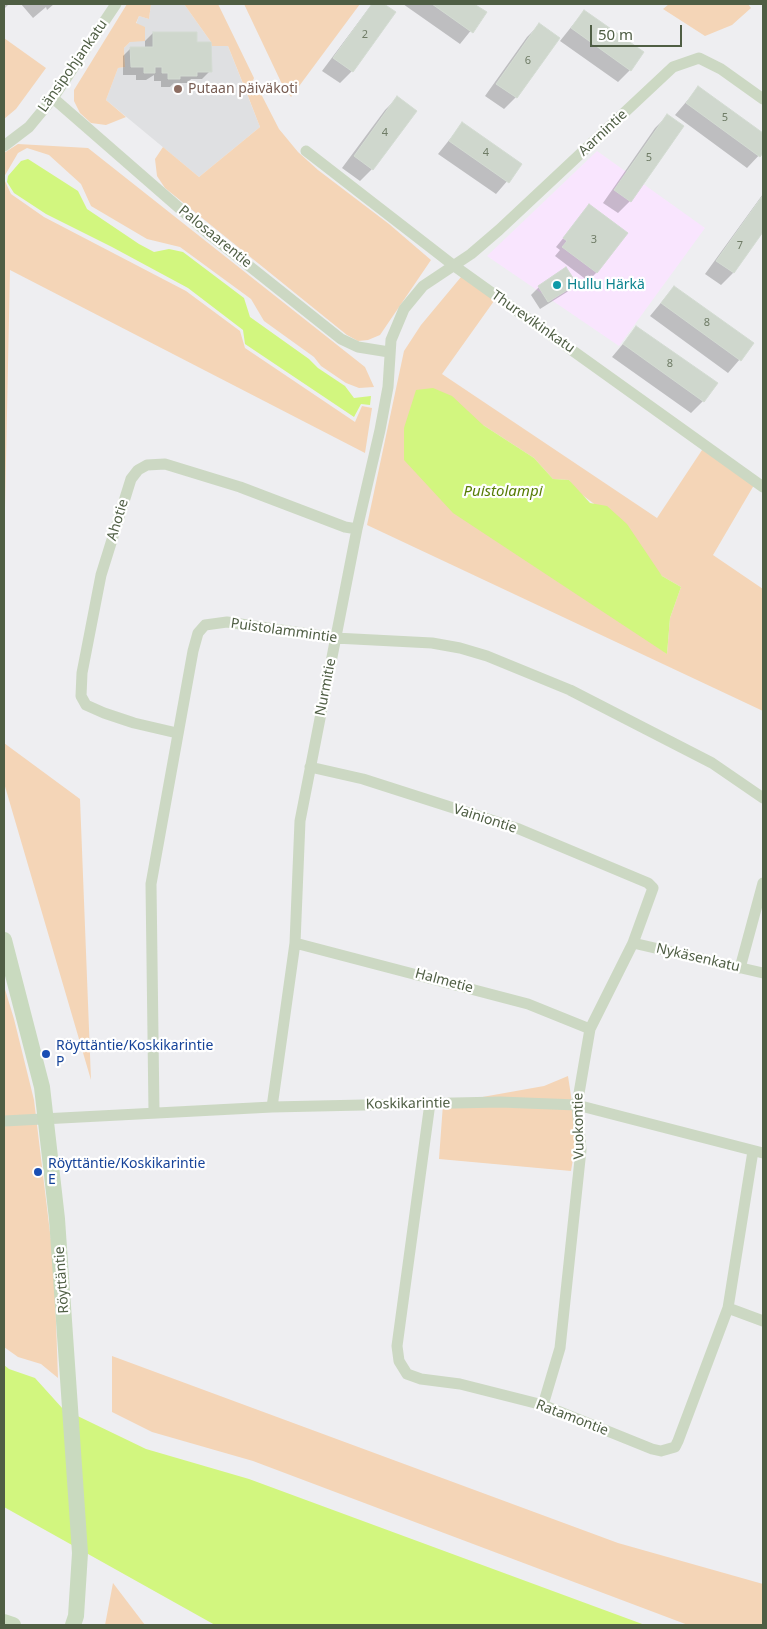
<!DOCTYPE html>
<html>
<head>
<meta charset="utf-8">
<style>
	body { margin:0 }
	#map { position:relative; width:767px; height:1629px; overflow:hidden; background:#eeeef1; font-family:"Noto Sans",sans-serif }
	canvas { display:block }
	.frame { position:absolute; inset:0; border:5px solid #4f5e44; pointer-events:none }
	.scale { position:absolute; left:590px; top:25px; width:92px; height:22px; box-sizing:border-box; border:2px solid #4f5e44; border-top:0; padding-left:6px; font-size:15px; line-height:18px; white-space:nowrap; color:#4f5e44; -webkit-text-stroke:4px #fff; paint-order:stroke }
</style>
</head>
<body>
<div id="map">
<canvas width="767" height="1629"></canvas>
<div class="frame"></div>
<div class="scale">50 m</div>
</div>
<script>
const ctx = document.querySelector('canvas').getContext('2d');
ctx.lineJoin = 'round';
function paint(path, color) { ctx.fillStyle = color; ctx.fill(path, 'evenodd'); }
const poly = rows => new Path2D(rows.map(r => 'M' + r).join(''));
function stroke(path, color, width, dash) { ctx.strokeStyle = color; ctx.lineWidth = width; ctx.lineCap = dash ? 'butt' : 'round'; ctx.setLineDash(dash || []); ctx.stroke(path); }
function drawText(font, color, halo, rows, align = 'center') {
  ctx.font = font + ' "Noto Sans",sans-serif'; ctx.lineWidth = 4.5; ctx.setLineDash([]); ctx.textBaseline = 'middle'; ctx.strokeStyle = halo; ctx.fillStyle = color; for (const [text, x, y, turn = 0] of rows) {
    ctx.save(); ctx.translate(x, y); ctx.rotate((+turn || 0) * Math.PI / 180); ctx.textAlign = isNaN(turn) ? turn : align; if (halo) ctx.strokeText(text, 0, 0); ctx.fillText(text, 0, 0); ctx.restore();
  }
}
paint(poly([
	[597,151,705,228,619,346,487,256]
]), '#f9e5fe');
paint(poly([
	[151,4,184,4,211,42,228,46,260,127,199,177,106,100,118,68,125,67,124,48,130,42,139,16,149,19]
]), '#dfe0e2');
paint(poly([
	[127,4,151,4,149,19,139,16,136,23,145,27,145,41,130,42,124,48,125,67,118,68,106,100,126,117,106,125,91,123,80,113,74,101,74,90],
	[184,4,218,4,254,78,252,83,244,86,228,46,212,46,211,42],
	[244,4,360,4,291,97,281,82],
	[669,4,748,4,751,8,732,25,705,36,663,9],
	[4,38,46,68,16,109,4,119],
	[259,90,279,129,298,152,318,170,389,224,431,260,380,335,368,340,358,341,347,335,165,188,157,176,155,159,163,147,199,177,260,127,246,91],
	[18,144,88,148,365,367,374,387,359,388,346,383,321,366,314,357,264,321,251,299,180,247,147,239,91,206,81,184,49,155,27,148,18,153,4,177,4,153],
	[4,179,11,194,44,217,186,291,240,331,245,348,355,422,362,406,372,408,365,453,10,270,4,555],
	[466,271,499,294,442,374,657,518,706,444,757,480,713,555,763,589,763,711,367,525,404,351,421,325],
	[483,425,534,458,553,479,569,480,577,491,597,506,662,576,681,587,670,618,667,654],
	[4,743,80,799,91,1080,4,783],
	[4,986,14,1019,34,1100,54,1266,58,1378,41,1364,18,1357,4,1347],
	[568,1076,577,1135,571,1171,439,1159,443,1104,544,1086],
	[112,1356,618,1543,763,1584,763,1625,688,1625,253,1461,152,1432,112,1412],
	[113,1583,145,1625,105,1625]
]), '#f4d5b7');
paint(poly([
	[28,159,78,191,87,209,139,244,154,252,169,249,183,252,244,298,250,317,309,359,318,368,345,386,354,398,371,396,370,405,361,404,354,417,245,344,243,330,188,288,112,247,46,214,14,193,7,182,8,176,21,161],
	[433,388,452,396,483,425,534,458,553,479,569,480,590,503,607,506,627,524,662,576,681,587,670,618,667,654,453,513,404,460,404,428,416,390],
	[4,1365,9,1369,35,1378,63,1409,146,1449,249,1479,645,1625,215,1625,4,1507]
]), '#d2f67f');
paint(poly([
	[4,4,8,5,4,9],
	[21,4,54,4,47,10,46,7,33,18],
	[372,4,382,4,394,12,352,71,340,83,322,71],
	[403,4,472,4,485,13,460,44],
	[584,11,630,70,618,82,560,41],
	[539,25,558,38,516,97,504,109,485,96,527,37],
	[153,33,196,43,210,71,202,79,191,79,188,83,174,83,170,87,161,87,161,81,154,81,154,75,146,80,136,80,136,75,123,75,123,56,131,48,145,48,145,41],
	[698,88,763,135,763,151,747,168,675,115],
	[397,98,415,111,372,169,360,181,342,168,385,110],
	[667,116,630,201,618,213,603,203,655,128],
	[462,124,521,165,496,194,438,154],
	[763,194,763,229,733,273,721,285,705,274],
	[590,205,596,273,588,281,555,256,560,250,556,247],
	[575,284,567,292,540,309,531,295,539,287],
	[674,287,753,344,728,373,650,316],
	[637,327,703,401,691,413,612,357]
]), '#0003');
const building = poly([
	[372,4,384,4,396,12,353,72,333,58,372,4],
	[432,4,474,4,487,12,473,33,432,4],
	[584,10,644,52,631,71,571,28,584,10],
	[539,23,560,38,517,98,496,84,539,23],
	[153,32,197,32,197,42,211,42,212,72,197,72,197,76,180,76,180,79,168,79,168,73,162,73,162,67,155,67,155,73,144,73,144,67,131,67,130,47,153,47,153,32],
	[698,86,763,133,763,153,760,157,686,103,698,86],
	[397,96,417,111,373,170,354,156,397,96],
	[667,114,684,126,631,202,614,190,667,114],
	[462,122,522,164,509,183,449,141,462,122],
	[763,195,763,232,734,273,716,261,763,195],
	[589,204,628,233,597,273,562,247,567,241,563,238,589,204],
	[566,267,577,284,548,302,538,286,566,267],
	[674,286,754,343,741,361,661,303,674,286],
	[636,326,718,383,704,402,623,344,636,326]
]);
paint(building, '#cfd7cd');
stroke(building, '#d3dbd2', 1);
stroke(poly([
	[53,98,209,234,341,339,358,347,389,352],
	[4,146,29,127,53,98,116,4],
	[306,151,453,265,763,487],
	[177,733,134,723,104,713,86,705,81,696,82,673,101,575,131,479,138,470,147,465,165,464,240,487,345,527,357,529],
	[310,767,363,779,519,829,648,883,653,888,633,943,590,1029,577,1105,581,1150,560,1348,543,1405],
	[295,943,528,1004,590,1029],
	[633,943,763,973],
	[740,968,763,883],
	[430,1103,397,1346,399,1361,407,1374,421,1379,460,1384,543,1405,652,1449,661,1451,675,1447,678,1441,728,1308,753,1151],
	[272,1107,295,943,300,821,357,529,380,430,388,387,391,340,404,309,423,286,471,254,499,230,673,67,699,58,721,69,763,99],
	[154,1112,151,884,193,651,198,633,205,625,227,622,335,638,432,643,460,648,487,656,570,690,712,763,763,798],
	[4,1121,272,1107,500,1102,577,1105,763,1153],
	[728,1308,763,1321]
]), '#ccd8c3', 11);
stroke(poly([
	[4,940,42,1087,57,1219,80,1553,76,1616,73,1625],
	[4,1622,13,1625]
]), '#c9dabf', 16);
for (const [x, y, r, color] of [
	[178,89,5,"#8d6e63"],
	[557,285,5,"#0f9aa8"],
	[46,1054,5,"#1a4fb4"],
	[38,1172,5,"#1a4fb4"]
]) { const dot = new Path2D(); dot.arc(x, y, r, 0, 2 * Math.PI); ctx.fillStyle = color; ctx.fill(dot); stroke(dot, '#fff', 2); }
drawText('11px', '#6f7c66', null, [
	["2",365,35],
	["6",528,61],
	["5",725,118],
	["4",385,133],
	["4",486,153],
	["5",649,158],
	["3",594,240],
	["7",740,246],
	["8",707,323],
	["8",670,364]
]);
drawText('14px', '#4f5e44', '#fff', [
	["Länsipohjankatu",73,66,-55],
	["Aarnintie",603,133,-43],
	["Palosaarentie",215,237,39],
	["Thurevikinkatu",533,322,35],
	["Ahotie",118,520,-73],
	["Puistolammintie",284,631,8],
	["Nurmitie",326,687,-79],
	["Vainiontie",485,819,18],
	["Nykäsenkatu",698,958,13],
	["Halmetie",444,981,15],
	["Koskikarintie",408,1104,-1],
	["Vuokontie",579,1126,-91],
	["Röyttäntie",62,1280,-94],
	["Ratamontie",572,1418,21]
]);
drawText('14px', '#785e54', '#fff', [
	["Putaan päiväkoti",188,89]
], 'left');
drawText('14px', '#0d838f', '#fff', [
	["Hullu Härkä",567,285]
], 'left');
drawText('14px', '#164399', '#fff', [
	["Röyttäntie/Koskikarintie",56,1046],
	["P",56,1062],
	["Röyttäntie/Koskikarintie",48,1164],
	["E",48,1180]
], 'left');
drawText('italic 15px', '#577c06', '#fff', [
	["Puistolampi",503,492]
]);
</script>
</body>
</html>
